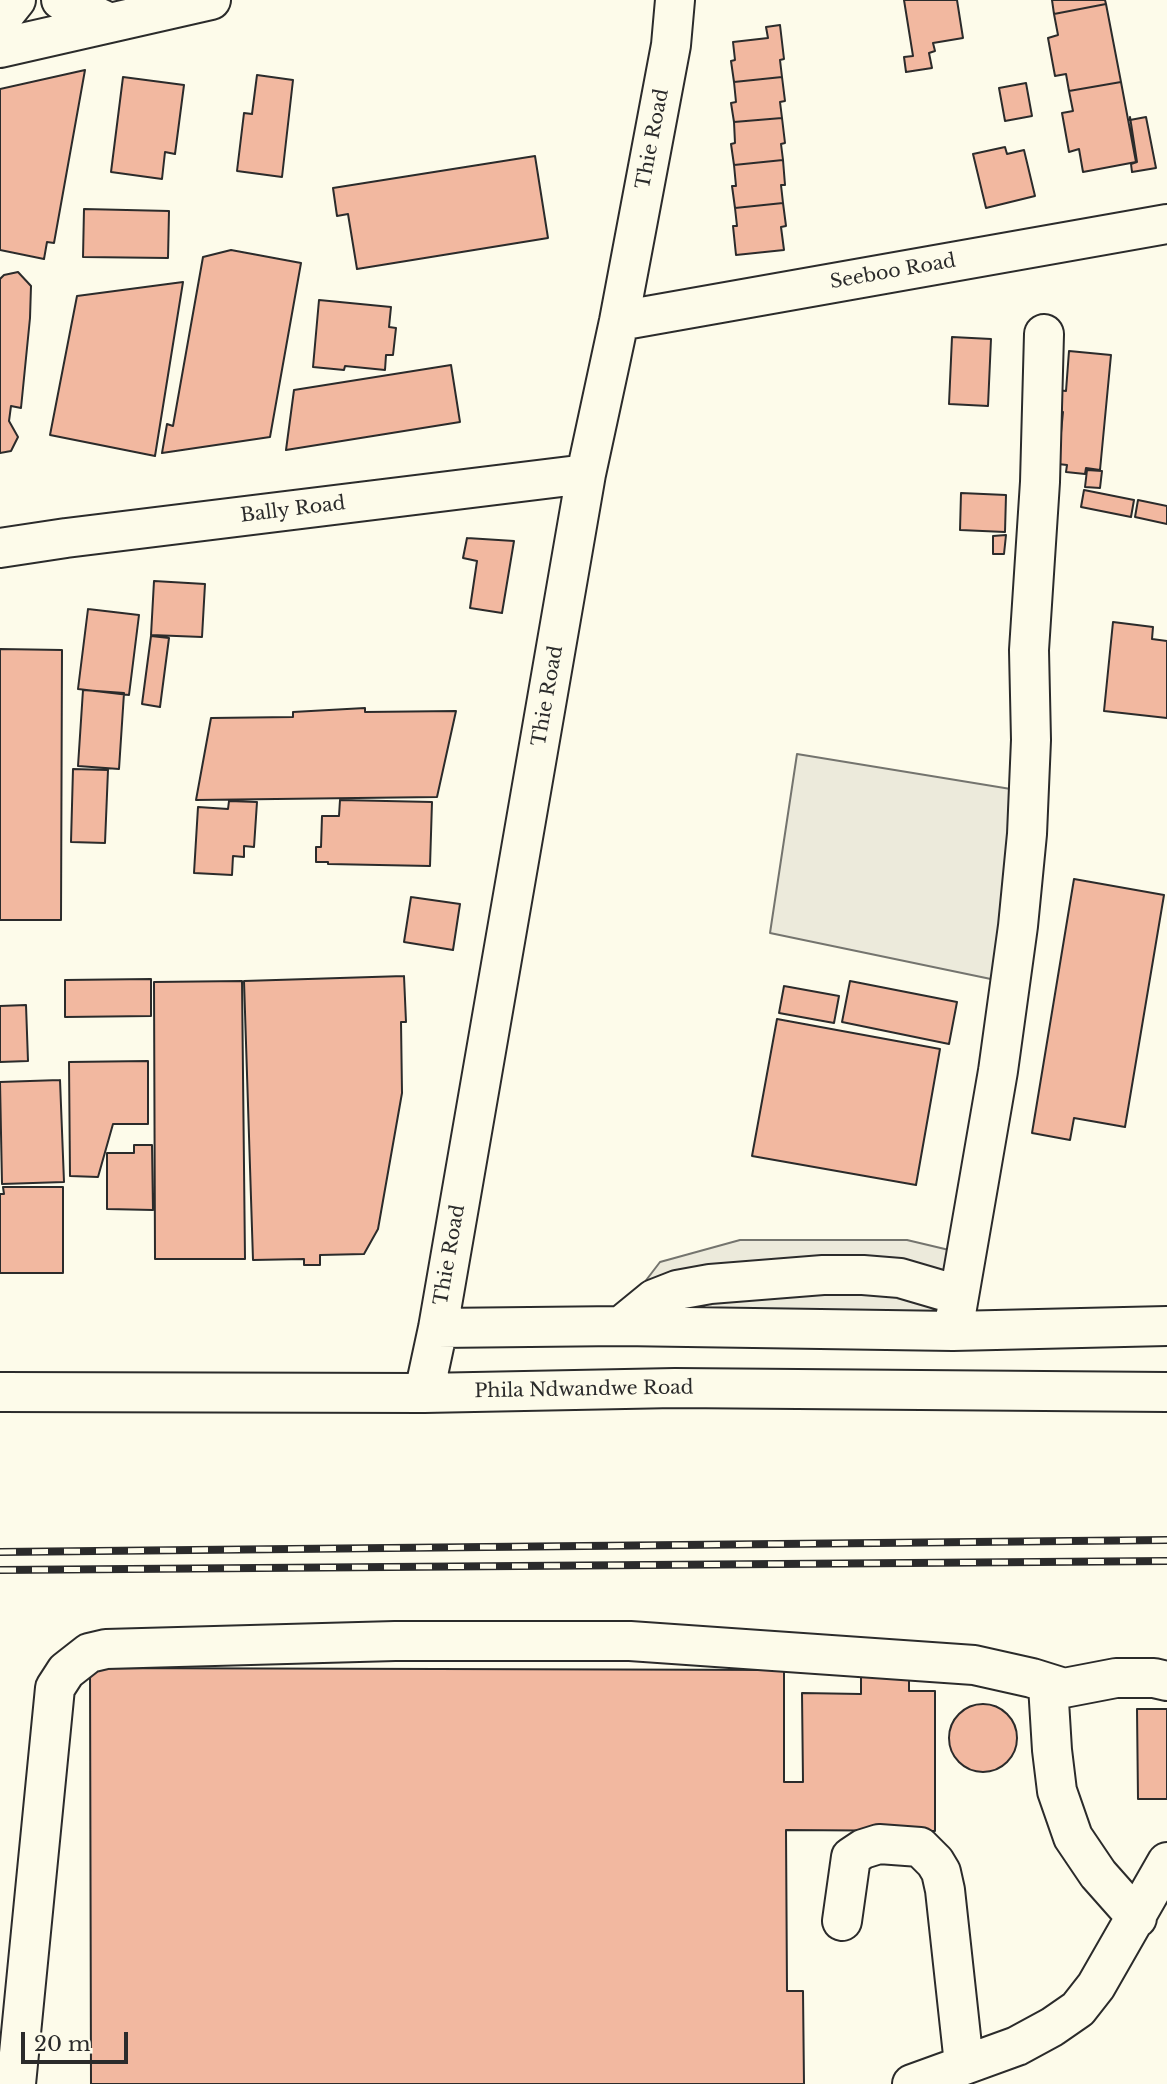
<!DOCTYPE html>
<html>
<head>
<meta charset="utf-8">
<style>
	body { margin:0 }
	#map { position:relative; width:1167px; height:2084px; overflow:hidden; background:#fdfbea; font-family:"Libre Baskerville",serif }
	canvas { display:block }
	.scale { position:absolute; left:21px; top:2032px; width:107px; height:32px; box-sizing:border-box; border:4px solid #2b2b2b; border-top:0; padding-left:9px; font-size:21px; line-height:24px; white-space:nowrap; color:#2b2b2b; -webkit-text-stroke:5px #fdfbea; paint-order:stroke }
</style>
</head>
<body>
<div id="map">
<canvas width="1167" height="2084"></canvas>
<div class="scale">20 m</div>
</div>
<script>
const ctx = document.querySelector('canvas').getContext('2d');
ctx.lineJoin = 'round';
function paint(path, color) { ctx.fillStyle = color; ctx.fill(path, 'evenodd'); }
const poly = rows => new Path2D(rows.map(r => 'M' + r).join(''));
function stroke(path, color, width, dash) { ctx.strokeStyle = color; ctx.lineWidth = width; ctx.lineCap = dash ? 'butt' : 'round'; ctx.setLineDash(dash || []); ctx.stroke(path); }
function drawText(font, color, halo, rows, align = 'center') {
  ctx.font = font + ' "Libre Baskerville",serif'; ctx.lineWidth = 5; ctx.setLineDash([]); ctx.textBaseline = 'middle'; ctx.strokeStyle = halo; ctx.fillStyle = color; for (const [text, x, y, turn = 0] of rows) {
    ctx.save(); ctx.translate(x, y); ctx.rotate((+turn || 0) * Math.PI / 180); ctx.textAlign = isNaN(turn) ? turn : align; if (halo) ctx.strokeText(text, 0, 0); ctx.fillText(text, 0, 0); ctx.restore();
  }
}
const parking = poly([
	[797,754,1029,792,1010,983,770,933,797,754],
	[740,1240,907,1240,966,1254,953,1331,621,1326,631,1300,660,1262,740,1240]
]);
paint(parking, '#eceadb');
stroke(parking, '#74746e', 2);
const building = poly([
	[904,0,957,0,963,38,933,43,935,51,929,53,932,68,906,72,904,57,913,56,904,0],
	[1052,0,1105,0,1106,4,1054,14,1052,0],
	[1106,4,1121,82,1069,91,1066,74,1055,76,1048,38,1058,35,1054,14,1106,4],
	[780,25,784,59,780,60,782,77,734,82,731,61,735,60,733,42,768,38,766,27,780,25],
	[85,70,54,243,47,242,44,259,0,250,0,89,85,70],
	[257,75,293,80,282,177,237,171,244,113,252,114,257,75],
	[123,77,184,85,175,154,165,152,162,179,111,172,123,77],
	[782,77,785,101,780,102,782,118,734,122,731,103,736,102,734,82,782,77],
	[1121,82,1136,162,1083,172,1079,149,1069,152,1062,113,1073,111,1069,91,1121,82],
	[1026,83,1032,116,1005,121,999,88,1026,83],
	[1130,117,1130,120,1146,117,1156,168,1132,172,1131,164,1137,162,1130,117],
	[782,118,785,143,781,144,783,160,734,165,731,144,735,143,734,122,782,118],
	[1005,147,1007,154,1024,150,1035,196,986,208,973,154,1005,147],
	[535,156,548,238,357,269,348,214,337,216,333,188,535,156],
	[783,160,785,185,781,185,783,203,735,208,732,186,736,186,734,165,783,160],
	[783,203,786,226,781,227,784,250,736,255,733,226,737,226,735,208,783,203],
	[84,209,169,211,168,258,83,257,84,209],
	[231,250,301,263,270,437,162,453,167,424,173,426,203,257,231,250],
	[18,272,31,286,30,318,21,408,11,406,9,421,18,437,11,451,0,453,0,279,4,275,18,272],
	[183,282,155,456,50,435,77,296,183,282],
	[319,300,391,307,389,327,396,328,393,355,386,355,385,370,345,366,344,370,313,367,319,300],
	[952,337,991,339,988,406,949,404,952,337],
	[1069,351,1111,355,1100,470,1086,468,1085,474,1066,472,1067,465,1058,464,1063,412,1055,411,1057,390,1066,391,1069,351],
	[451,365,460,422,286,450,294,390,451,365],
	[1087,470,1102,471,1100,488,1085,487,1087,470],
	[1084,490,1134,500,1131,517,1081,507,1084,490],
	[961,493,1006,495,1005,532,960,530,961,493],
	[1138,500,1167,506,1167,524,1135,517,1138,500],
	[1006,535,1004,554,993,554,993,536,1006,535],
	[467,538,514,541,502,613,470,608,477,561,463,558,467,538],
	[154,581,205,584,202,637,151,635,154,581],
	[88,609,139,615,129,695,78,689,88,609],
	[1113,622,1153,627,1152,639,1167,641,1167,718,1104,711,1113,622],
	[151,636,169,638,160,707,142,704,151,636],
	[0,649,62,650,61,920,0,920,0,649],
	[83,690,124,693,119,769,78,766,83,690],
	[365,708,365,712,456,711,437,797,196,800,211,718,293,717,293,712,365,708],
	[73,769,108,770,105,843,71,842,73,769],
	[340,800,432,802,430,866,328,864,328,862,316,862,316,847,321,847,322,816,339,816,340,800],
	[229,801,257,802,254,847,244,846,244,857,233,856,232,875,194,873,198,807,228,809,229,801],
	[1074,879,1164,895,1125,1127,1074,1118,1070,1140,1032,1133,1074,879],
	[411,897,460,904,453,950,404,942,411,897],
	[404,976,406,1022,401,1022,402,1093,378,1229,364,1254,320,1255,320,1265,304,1265,304,1259,253,1260,244,981,404,976],
	[151,979,151,1016,65,1017,65,980,151,979],
	[242,981,245,1259,155,1259,154,982,242,981],
	[850,981,957,1002,949,1044,842,1022,850,981],
	[784,986,839,996,834,1023,779,1013,784,986],
	[26,1005,28,1061,0,1062,0,1006,26,1005],
	[777,1019,940,1049,916,1185,752,1156,777,1019],
	[148,1061,148,1124,113,1124,98,1177,70,1176,69,1062,148,1061],
	[60,1080,64,1182,2,1184,0,1082,60,1080],
	[134,1145,152,1145,153,1210,107,1209,107,1153,134,1153,134,1145],
	[3,1187,63,1187,63,1273,0,1273,0,1194,4,1194,3,1187],
	[90,1668,784,1670,784,1782,803,1782,802,1693,861,1694,861,1675,909,1675,909,1691,935,1691,935,1831,786,1830,787,1991,803,1991,804,2084,91,2084,90,1668],
	'949 1738a34 34 0 1 1 68 0a34 34 0 1 1-68 0Z',
	[1137,1709,1167,1709,1167,1799,1138,1799,1137,1709]
]);
paint(building, '#f2b8a0');
stroke(building, '#2b2b2b', 2);
const minor = poly([
	[61,0,108,22],
	[0,20,16,0],
	[0,48,211,0],
	[619,321,1167,224],
	[0,548,66,538,586,474],
	[621,1326,654,1299,677,1290,710,1284,823,1275,863,1275,900,1278,958,1295],
	[438,1328,621,1326,953,1331,1167,1326],
	[953,1331,998,1071,1018,926,1027,834,1031,740,1029,650,1040,482,1044,334],
	[0,1392,424,1393,675,1388,1167,1392],
	[424,1393,438,1328,586,474,619,321,671,45,675,0],
	[1048,1685,1052,1750,1057,1791,1073,1837,1098,1874,1137,1918],
	[842,1921,851,1857,863,1849,879,1844,920,1847,935,1862,941,1872,945,1890,964,2064],
	[16,2084,55,1688,66,1671,89,1653,106,1649,395,1641,630,1641,974,1665,1032,1678,1064,1688,1116,1678,1154,1678,1167,1681],
	[912,2084,1017,2046,1052,2027,1078,2009,1096,1986,1167,1862]
]);
stroke(minor, '#2b2b2b', 42);
stroke(minor, '#fdfbea', 38);
const rail = poly([
	[0,1552,1167,1540],
	[0,1570,1167,1561]
]);
stroke(rail, '#2b2b2b', 8);
stroke(rail, '#fdfbea', 5, [16]);
drawText('19px', '#2b2b2b', '#fdfbea', [
	["Thie Road",653,139,-79],
	["Seeboo Road",893,272,-10],
	["Bally Road",293,510,-7],
	["Thie Road",548,696,-80],
	["Thie Road",450,1255,-80],
	["Phila Ndwandwe Road",584,1390,-1]
]);
</script>
</body>
</html>
